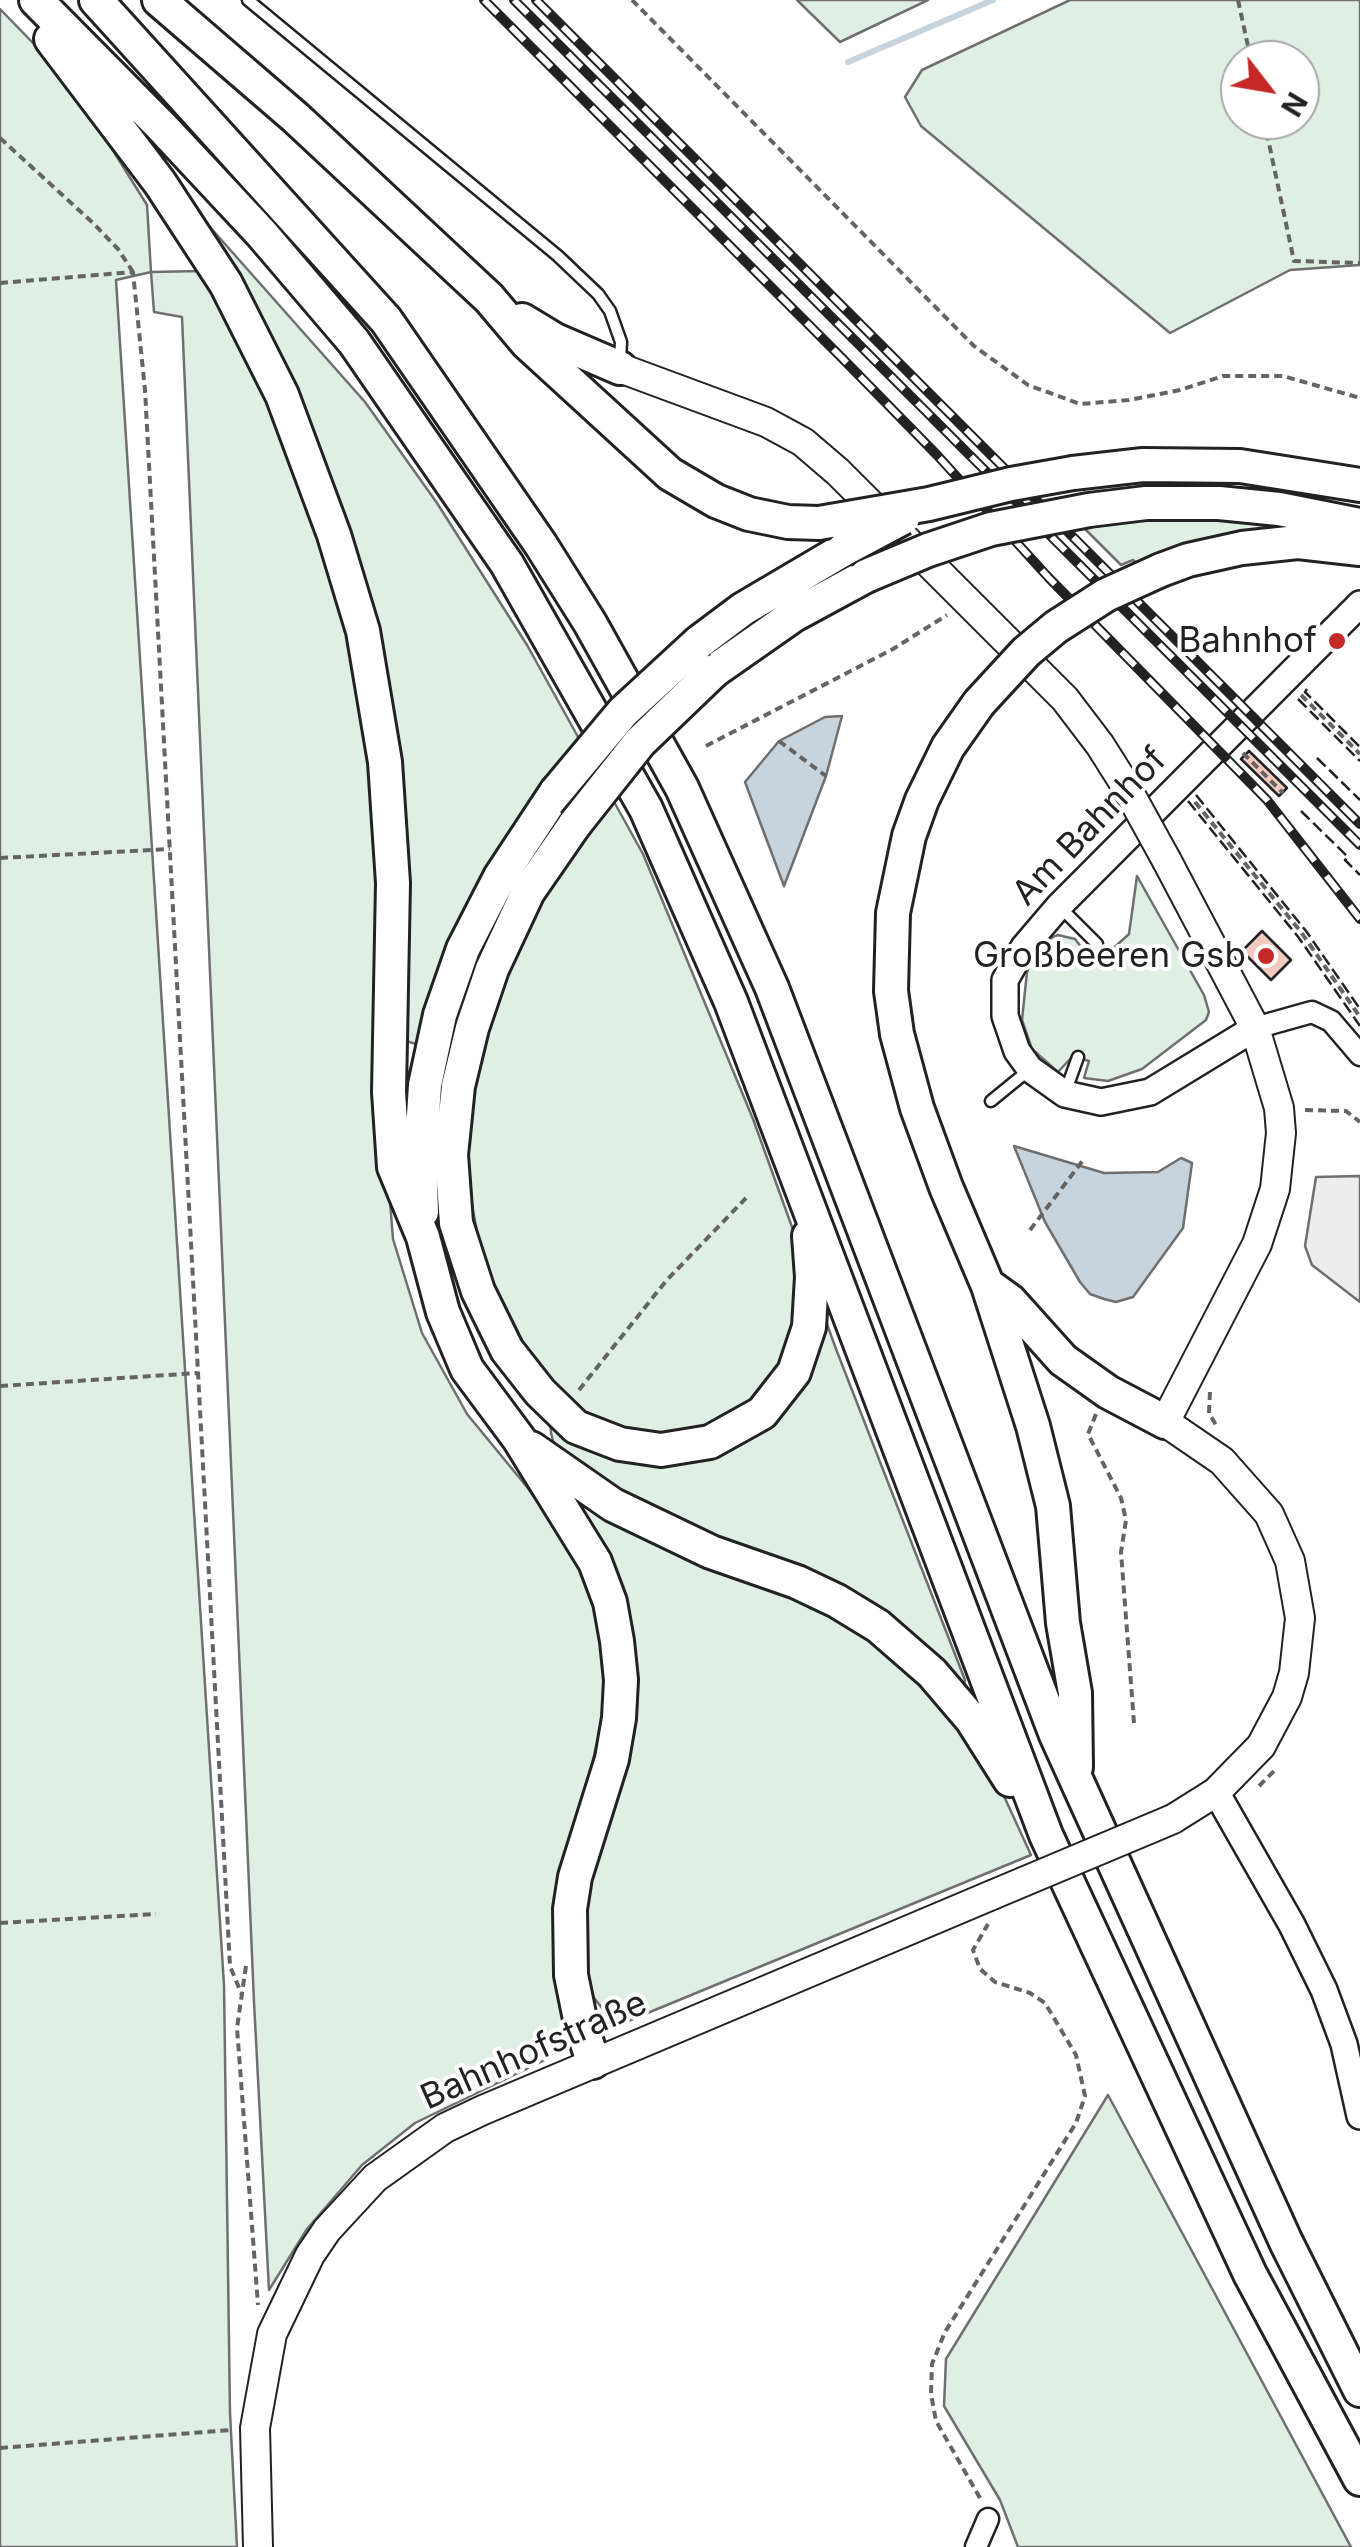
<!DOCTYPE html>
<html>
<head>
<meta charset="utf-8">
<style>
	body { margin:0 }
	#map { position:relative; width:1360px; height:2547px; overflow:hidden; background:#fff; font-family:Inter,sans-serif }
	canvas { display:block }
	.north { position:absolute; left:1220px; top:40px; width:100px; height:100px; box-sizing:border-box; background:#fff; border:2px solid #a7a7a7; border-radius:50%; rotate:121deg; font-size:28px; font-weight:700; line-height:40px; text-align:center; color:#222 }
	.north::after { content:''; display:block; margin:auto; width:35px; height:45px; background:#c62828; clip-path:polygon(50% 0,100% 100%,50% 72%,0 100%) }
</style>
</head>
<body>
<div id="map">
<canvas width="1360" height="2547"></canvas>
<div class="north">N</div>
</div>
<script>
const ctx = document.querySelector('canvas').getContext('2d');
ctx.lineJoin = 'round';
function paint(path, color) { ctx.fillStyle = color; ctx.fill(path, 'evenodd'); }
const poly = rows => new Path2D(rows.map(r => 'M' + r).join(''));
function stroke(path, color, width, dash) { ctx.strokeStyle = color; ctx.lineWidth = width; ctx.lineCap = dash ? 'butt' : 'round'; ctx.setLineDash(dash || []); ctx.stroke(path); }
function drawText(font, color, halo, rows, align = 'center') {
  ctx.font = font + ' Inter,sans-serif'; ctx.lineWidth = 8; ctx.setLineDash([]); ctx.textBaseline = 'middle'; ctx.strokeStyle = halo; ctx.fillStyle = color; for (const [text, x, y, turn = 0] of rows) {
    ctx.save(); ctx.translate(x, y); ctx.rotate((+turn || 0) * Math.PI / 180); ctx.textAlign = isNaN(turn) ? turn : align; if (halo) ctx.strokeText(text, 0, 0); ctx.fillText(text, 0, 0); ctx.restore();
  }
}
const green = poly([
	[797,0,928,0,840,42,797,0],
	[1070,0,1360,0,1360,265,1290,270,1170,333,921,126,905,97,922,70,1070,0],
	[1240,60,1300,60,1300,120,1240,120,1240,60],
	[0,9,69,80,147,205,151,272,201,271,261,376,324,543,362,694,380,867,384,1126,393,1239,422,1333,467,1414,527,1487,582,1563,604,1648,604,1711,589,1778,558,1879,554,1934,565,2036,549,2058,415,2123,362,2165,307,2229,269,2290,254,2002,182,317,154,312,151,272,116,280,224,1985,230,2413,237,2547,0,2547,0,9],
	[186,200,365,402,437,503,527,645,643,854,753,1119,836,1349,965,1680,957,1719,992,1770,1031,1855,616,2026,591,1994,584,1963,586,1896,631,1734,551,1433,547,1381,487,1284,467,1179,474,1061,406,1041,403,861,385,694,186,200],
	[1221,516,1316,526,1138,564,1133,560,1121,565,1084,528,1094,520,1221,516],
	[1137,876,1204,995,1209,1012,1206,1020,1142,1069,1108,1081,1084,1078,1089,1061,1073,1056,1058,1072,1032,1049,1022,1020,1027,972,1039,943,1058,935,1075,939,1095,965,1129,934,1137,876],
	[1108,2095,1351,2547,1018,2547,1000,2500,944,2406,946,2359,1108,2095]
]);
paint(green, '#e0efe3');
stroke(green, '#6f6f6f', 2.5);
const parking = poly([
	[1360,1176,1360,1302,1312,1265,1305,1246,1316,1177,1360,1176]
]);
paint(parking, '#ededed');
stroke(parking, '#6f6f6f', 2.5);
const water = poly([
	[842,716,826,776,784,886,745,782,779,741,825,717,842,716],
	[1014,1146,1104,1173,1158,1172,1181,1158,1192,1163,1183,1228,1133,1297,1116,1302,1104,1299,1090,1294,1080,1282,1045,1222,1014,1146]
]);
paint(water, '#c7d3dd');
stroke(water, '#6f6f6f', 2.5);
stroke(poly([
	[848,62,993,0]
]), '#c7d3dd', 6);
const building = poly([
	[1249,751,1287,788,1279,796,1241,759,1249,751],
	[1262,931,1291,960,1271,980,1242,951,1262,931]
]);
paint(building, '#f3c9c0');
stroke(building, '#222', 2.5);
const service = poly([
	[248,0,558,256,598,294,610,311,621,342,620,360],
	[1059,906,1097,944],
	[1065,1093,1078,1057],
	[991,1101,1029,1070]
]);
const minor = poly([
	[1255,1028,1312,1012,1331,1021,1360,1055],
	[976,2547,988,2519]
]);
const tertiary = poly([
	[1255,1028,1150,1092,1101,1102,1065,1094,1030,1069,1017,1051,1005,1016,1005,980,1024,947,1059,906,1360,604],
	[1216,1792,1292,1925,1324,1990,1344,2044,1360,2116]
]);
const secondary = poly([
	[620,368,766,422,803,442,838,472,1065,699,1100,745,1124,783],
	[1167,861,1255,1028,1279,1108,1281,1133,1275,1189,1257,1244,1165,1422,1222,1461,1269,1514,1290,1561,1300,1618,1294,1673,1287,1697,1261,1746,1216,1792,1173,1819],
	[258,2547,255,2428,272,2334,310,2255,327,2230,375,2178,445,2128,483,2110,992,1895]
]);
const trunk = poly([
	[36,0,162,127,261,233,354,342,507,564,646,809,731,1002,1046,1835,1250,2274,1360,2479],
	[96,0,386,320,541,545,590,623,682,788,772,988,1056,1735,1286,2242,1360,2390],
	[159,0,296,118,489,298,527,343,670,474,716,501,749,514,788,522,819,523],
	[51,39,160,183,226,284,282,395,334,535,363,631,385,762,393,883,389,1092,394,1167,423,1237,443,1312,467,1369,519,1439,595,1562,610,1602,617,1641,621,1680,619,1718,612,1759,575,1877,570,1909,571,1975,581,2024,593,2062],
	[522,320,555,340,620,368],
	[1073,473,1143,465,1240,466,1360,485],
	[1089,510,1146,503,1219,503,1279,509,1360,525],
	[1161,570,1188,560,1242,548,1298,542,1360,549],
	[699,642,743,609,843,550],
	[714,671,794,615,866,576],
	[979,703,948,747,922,800,909,836,893,913,891,991,897,1034,917,1108,946,1187,988,1286,1033,1426,1053,1506,1063,1623,1075,1693,1076,1767],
	[575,824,528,892,492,969,472,1028,458,1086,451,1155,456,1223,478,1291,507,1350,540,1392,576,1427,620,1444,661,1450,710,1442,762,1413,794,1372,809,1327,812,1277,809,1236],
	[422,1212,420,1161,425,1085,440,1015,463,949,500,877,556,792],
	[992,1288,1010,1301,1063,1360,1108,1392,1165,1422],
	[531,1448,613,1505,711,1552,797,1582,837,1601,878,1626,932,1673,972,1720,1010,1780]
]);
stroke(service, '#222', 15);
stroke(minor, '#222', 25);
stroke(tertiary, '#222', 30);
stroke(secondary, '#222', 32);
stroke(trunk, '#222', 38);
stroke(poly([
	[632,0,974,346,1028,385,1080,404,1129,400,1180,390,1223,376,1283,376,1360,398],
	[1238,0,1251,60],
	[1264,120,1294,261,1360,263],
	[0,138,93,223,118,249,133,272],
	[0,283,133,272,145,390,230,1966,242,1995],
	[1301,695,1360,754],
	[779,741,826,776],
	[706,746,893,649,947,615],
	[1243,753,1283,793],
	[1195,802,1301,932,1360,1017],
	[0,858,170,849],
	[1305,1110,1346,1111,1360,1122],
	[1030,1230,1084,1159],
	[0,1386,198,1373],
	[579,1390,666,1281,746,1198],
	[1210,1392,1209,1413,1216,1425],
	[1096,1414,1088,1434,1121,1498,1126,1520,1121,1552,1134,1723],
	[1259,1786,1277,1768],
	[0,1923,156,1914],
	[246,1966,237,2028,258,2305],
	[0,2448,230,2430],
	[980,2498,936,2421,931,2394,932,2364,945,2332,1076,2123,1085,2096,1076,2055,1045,2003,1030,1993,995,1982,980,1969,973,1950,988,1924]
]), '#646464', 4, [8, 5]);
stroke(service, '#fff', 10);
stroke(minor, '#fff', 20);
stroke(tertiary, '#fff', 25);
stroke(secondary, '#fff', 28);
stroke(trunk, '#fff', 32);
const rail = poly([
	[484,0,842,358,937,455,1048,577,1267,800,1360,919],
	[514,0,1360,845],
	[536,0,1360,824]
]);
stroke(rail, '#222', 10);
stroke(rail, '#fff', 6, [19]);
const secondaryBridge = poly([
	[1124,783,1167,861],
	[992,1895,1173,1819]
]);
const trunkBridge = poly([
	[819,523,929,504,1011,484,1073,473],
	[843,550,903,518],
	[866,576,928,550,991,529,1089,510],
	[979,703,1026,652,1056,627,1106,595,1161,570],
	[556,792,623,712,699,642],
	[575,824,640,742,714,671]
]);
stroke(secondaryBridge, '#222', 32, []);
stroke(trunkBridge, '#222', 38, []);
stroke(secondaryBridge, '#fff', 28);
stroke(trunkBridge, '#fff', 32);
stroke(poly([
	[1307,689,1305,692,1360,747],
	[1298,699,1360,761],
	[1317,758,1360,800],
	[1196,795,1306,931,1360,1009],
	[1188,801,1299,938,1360,1026],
	[1301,811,1348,857,1345,860,1360,875]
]), '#222', 2.5, [12, 5]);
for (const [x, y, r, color] of [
	[1337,641,10,"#c62828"],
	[1266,956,10,"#c62828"]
]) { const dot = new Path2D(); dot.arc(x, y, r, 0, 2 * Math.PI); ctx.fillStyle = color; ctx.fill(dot); stroke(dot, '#fff', 4); }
drawText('35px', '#222', '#fff', [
	["Bahnhof",1317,641],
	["Großbeeren Gsb",1246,956]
], 'right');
drawText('35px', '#222', '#fff', [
	["Am Bahnhof",1090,827,-46],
	["Bahnhofstraße",534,2051,-24]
]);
</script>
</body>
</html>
